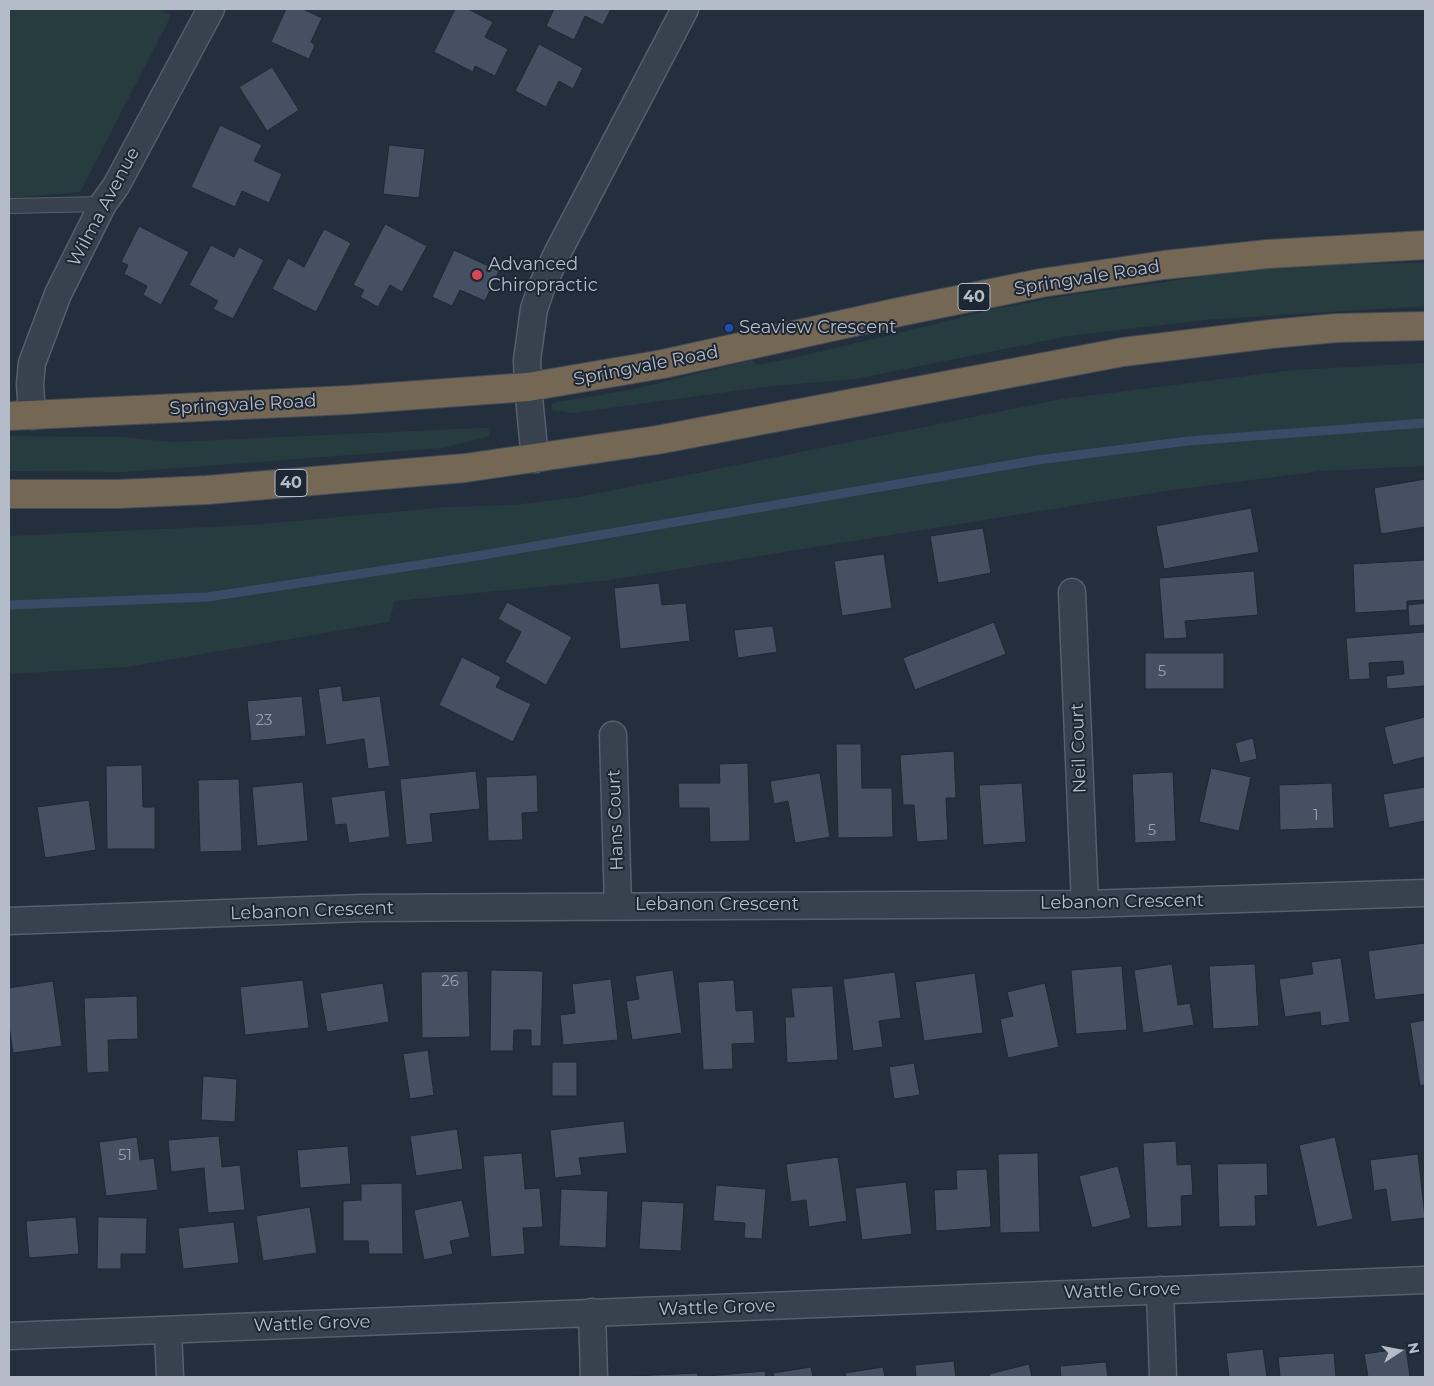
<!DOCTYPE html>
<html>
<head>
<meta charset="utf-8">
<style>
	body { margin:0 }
	#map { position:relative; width:1434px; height:1386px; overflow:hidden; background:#242f3e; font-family:Montserrat,sans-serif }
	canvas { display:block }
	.frame { position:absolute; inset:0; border:10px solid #b4bcc9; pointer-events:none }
	.north { position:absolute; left:1374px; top:1326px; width:50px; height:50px; -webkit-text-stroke:4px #1d2633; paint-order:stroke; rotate:79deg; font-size:14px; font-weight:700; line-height:20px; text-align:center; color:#b4bcc9 }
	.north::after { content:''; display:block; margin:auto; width:18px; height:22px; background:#b4bcc9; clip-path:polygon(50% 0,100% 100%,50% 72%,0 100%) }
</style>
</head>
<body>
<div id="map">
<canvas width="1434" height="1386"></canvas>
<div class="frame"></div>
<div class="north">N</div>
</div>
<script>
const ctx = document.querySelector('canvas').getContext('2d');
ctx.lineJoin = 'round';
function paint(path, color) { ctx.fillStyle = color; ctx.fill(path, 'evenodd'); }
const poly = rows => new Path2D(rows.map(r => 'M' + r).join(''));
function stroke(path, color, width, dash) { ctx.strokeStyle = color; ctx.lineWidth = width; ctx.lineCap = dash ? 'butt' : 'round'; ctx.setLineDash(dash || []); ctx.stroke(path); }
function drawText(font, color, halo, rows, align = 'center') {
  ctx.font = font + ' Montserrat,sans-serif'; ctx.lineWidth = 4; ctx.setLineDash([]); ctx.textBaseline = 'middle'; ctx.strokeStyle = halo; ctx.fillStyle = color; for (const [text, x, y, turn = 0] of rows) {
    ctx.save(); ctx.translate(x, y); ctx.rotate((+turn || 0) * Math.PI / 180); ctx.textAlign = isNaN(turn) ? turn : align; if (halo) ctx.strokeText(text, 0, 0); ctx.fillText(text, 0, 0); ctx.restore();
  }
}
paint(poly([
	[9,9,161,9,171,16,80,192,9,198],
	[1425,263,1425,306,1204,320,1069,336,855,379,772,386,573,413,552,410,552,403,630,390,752,360,757,365,793,358,936,324,989,310,1065,296,1255,269,1338,264],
	[1425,363,1425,466,1321,471,1165,491,610,580,395,601,389,622,126,667,9,674,9,536,252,525,448,507,513,505,579,497,1062,399,1294,370],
	[480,428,488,428,490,436,443,448,125,472,9,471,9,436,120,437,173,442]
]), '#263c3f');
stroke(poly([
	[9,605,208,597,477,556,1038,460,1188,441,1425,423]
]), '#394c67', 9);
const building = poly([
	[286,9,303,9,322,18,311,42,315,45,309,59,271,42,286,9],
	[455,9,468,9,493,22,485,37,508,49,495,76,475,66,473,72,434,52,455,9],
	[554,9,611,9,603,25,585,16,574,40,546,26,554,9],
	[539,44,583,68,573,89,559,81,546,107,515,91,539,44],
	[272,67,299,110,267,131,239,87,272,67],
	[220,125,262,145,254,161,282,174,269,203,242,191,235,207,191,187,220,125],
	[389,145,425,149,419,198,383,194,389,145],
	[385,224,427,246,402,292,390,285,378,307,360,297,364,290,353,285,385,224],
	[139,226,189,252,161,305,143,295,147,286,124,274,128,265,121,262,139,226],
	[324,229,351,243,316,312,272,289,288,258,304,267,324,229],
	[211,245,234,257,239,247,264,260,233,319,213,309,218,301,189,285,211,245],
	[454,250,499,271,485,301,460,290,452,306,432,297,454,250],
	[1425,479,1425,527,1381,534,1374,488,1425,479],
	[1251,508,1259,552,1164,569,1156,526,1251,508],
	[983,528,991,573,938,583,930,536,983,528],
	[884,554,892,608,842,616,834,561,884,554],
	[1425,560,1425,600,1407,601,1407,610,1355,613,1353,564,1425,560],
	[1254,571,1258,615,1185,621,1187,638,1164,639,1159,578,1254,571],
	[659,583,662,605,686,603,690,641,620,649,614,588,659,583],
	[507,602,572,637,546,685,505,662,521,632,498,619,507,602],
	[1425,603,1425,625,1409,626,1408,605,1425,603],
	[994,622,1006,654,915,690,903,658,994,622],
	[773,626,777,652,738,658,734,630,773,626],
	[1425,632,1425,686,1387,689,1386,676,1404,674,1403,661,1369,663,1370,679,1349,680,1346,638,1425,632],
	[1145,653,1224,653,1224,689,1145,689,1145,653],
	[462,657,501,677,496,687,531,704,513,742,439,705,462,657],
	[341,686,343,701,380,696,390,766,368,769,364,739,326,745,318,689,341,686],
	[302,696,306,736,251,741,247,701,302,696],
	[1425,717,1425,757,1393,765,1384,727,1425,717],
	[1253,738,1257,759,1240,763,1235,743,1253,738],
	[836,744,861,744,862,788,892,788,893,837,838,838,836,744],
	[954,751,956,798,946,798,948,840,917,842,914,805,903,805,900,755,954,751],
	[748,763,750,841,710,842,709,808,679,808,678,783,720,783,719,764,748,763],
	[142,765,143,807,155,807,155,849,107,849,106,766,142,765],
	[1211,768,1251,777,1239,831,1199,822,1211,768],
	[476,771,480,809,430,814,433,842,406,845,400,779,476,771],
	[1173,772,1176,841,1135,843,1132,774,1173,772],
	[820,773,830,837,795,843,788,801,774,804,770,781,820,773],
	[537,775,538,812,522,813,523,840,488,841,486,777,537,775],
	[239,779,242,851,200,852,198,780,239,779],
	[303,782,308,841,257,846,252,787,303,782],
	[1022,783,1026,842,983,845,979,785,1022,783],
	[1332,783,1334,828,1280,830,1279,785,1332,783],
	[1425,787,1425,821,1389,828,1383,794,1425,787],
	[385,790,390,837,349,843,346,824,335,825,331,797,385,790],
	[89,800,96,850,45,858,37,807,89,800],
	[1425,943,1425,994,1375,1000,1368,951,1425,943],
	[1341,958,1350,1022,1321,1026,1320,1012,1285,1017,1279,979,1313,974,1311,962,1341,958],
	[1172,964,1178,1005,1190,1003,1194,1025,1143,1033,1134,970,1172,964],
	[1255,964,1259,1026,1213,1029,1209,966,1255,964],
	[1122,966,1127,1030,1076,1034,1071,970,1122,966],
	[491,970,543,971,541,1046,531,1046,531,1030,514,1030,513,1051,490,1051,491,970],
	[673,970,682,1033,632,1040,626,1001,639,999,635,976,673,970],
	[468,971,470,1037,422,1038,421,972,468,971],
	[895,972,901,1018,879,1021,883,1047,853,1051,843,979,895,972],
	[975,973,983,1033,924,1041,915,982,975,973],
	[611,979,618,1040,563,1045,560,1015,575,1013,572,984,611,979],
	[303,980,309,1028,245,1035,240,987,303,980],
	[734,980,736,1011,753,1010,755,1043,732,1044,733,1069,703,1070,698,982,734,980],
	[53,981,62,1046,13,1053,9,1026,9,988,53,981],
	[383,983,389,1022,327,1032,320,993,383,983],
	[1045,983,1059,1047,1008,1058,1000,1019,1013,1016,1007,992,1045,983],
	[833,986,838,1060,787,1063,785,1017,794,1017,791,988,833,986],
	[137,996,138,1039,108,1040,109,1072,87,1073,84,998,137,996],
	[1425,1020,1425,1085,1420,1086,1410,1023,1425,1020],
	[428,1050,434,1095,410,1099,403,1054,428,1050],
	[552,1062,577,1062,577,1096,552,1096,552,1062],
	[914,1063,920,1095,894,1099,889,1067,914,1063],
	[203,1076,237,1079,235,1122,201,1120,203,1076],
	[624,1121,627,1153,579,1158,582,1175,555,1178,550,1130,624,1121],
	[457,1129,463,1169,416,1176,410,1136,457,1129],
	[219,1136,222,1167,240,1165,245,1210,208,1213,204,1168,171,1172,168,1140,219,1136],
	[137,1137,140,1160,154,1158,158,1190,106,1196,99,1142,137,1137],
	[1335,1137,1353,1219,1317,1227,1299,1145,1335,1137],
	[1176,1141,1177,1165,1191,1164,1193,1195,1181,1196,1182,1226,1147,1228,1143,1143,1176,1141],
	[348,1146,351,1184,300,1188,297,1150,348,1146],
	[522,1153,525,1189,540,1188,543,1227,523,1228,525,1254,491,1257,483,1156,522,1153],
	[1038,1153,1040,1232,1000,1233,998,1154,1038,1153],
	[1418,1154,1425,1218,1391,1222,1386,1189,1374,1191,1370,1160,1418,1154],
	[838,1157,847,1221,809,1227,806,1200,791,1202,786,1164,838,1157],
	[1267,1163,1268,1195,1255,1196,1256,1226,1219,1227,1217,1164,1267,1163],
	[1118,1166,1131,1218,1092,1228,1079,1176,1118,1166],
	[987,1169,991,1227,936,1231,934,1190,957,1189,956,1170,987,1169],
	[906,1182,912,1234,862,1240,855,1188,906,1182],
	[402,1183,403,1254,369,1254,368,1241,343,1241,343,1201,361,1200,361,1184,402,1183],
	[716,1185,766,1189,762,1239,744,1238,745,1223,713,1221,716,1185],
	[561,1189,608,1191,606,1248,559,1246,561,1189],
	[462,1200,470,1237,450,1241,453,1254,424,1260,414,1210,462,1200],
	[642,1201,684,1203,681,1251,639,1249,642,1201],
	[310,1207,317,1253,263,1261,256,1216,310,1207],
	[76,1217,79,1254,29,1258,26,1221,76,1217],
	[98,1217,147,1218,146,1254,121,1254,121,1269,97,1269,98,1217],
	[234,1222,239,1263,183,1269,178,1228,234,1222],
	[1406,1348,1410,1377,1368,1377,1364,1354,1406,1348],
	[1263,1349,1267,1377,1229,1377,1226,1353,1263,1349],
	[1334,1353,1336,1377,1280,1377,1278,1357,1334,1353],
	[954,1361,956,1377,916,1377,915,1365,954,1361],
	[1106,1362,1108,1377,1061,1377,1060,1366,1106,1362],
	[1029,1364,1032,1377,990,1377,989,1374,1029,1364],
	[811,1367,813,1377,774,1377,773,1373,811,1367],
	[883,1367,885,1377,846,1377,845,1373,883,1367],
	[765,1371,766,1377,707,1377,707,1376,765,1371],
	[698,1373,698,1377,633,1377,633,1376,698,1373]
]);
paint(building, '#455162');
stroke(building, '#1f2835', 1);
const lane = poly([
	[9,206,103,204]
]);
const street = poly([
	[32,416,30,384,32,363,58,294,103,204,116,186,211,9],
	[535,459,528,387,527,360,534,309,542,286,558,252,685,9],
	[1072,592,1085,904],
	[613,735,618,906],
	[9,921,363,908,1085,904,1425,893],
	[1160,1290,1163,1377],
	[592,1312,594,1377],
	[168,1330,170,1377],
	[9,1336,1425,1280]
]);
const highway = poly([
	[9,416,348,400,528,387,663,364,899,312,1041,283,1164,265,1268,254,1425,245],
	[9,494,118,494,207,490,465,468,657,440,1123,352,1271,334,1337,328,1425,326]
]);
stroke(lane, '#565f6c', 16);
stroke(street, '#565f6c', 29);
stroke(highway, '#434c59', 30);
stroke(lane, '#38414e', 14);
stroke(street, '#38414e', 26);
stroke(highway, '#746855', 28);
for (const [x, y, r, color] of [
	[477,275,6,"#e0444e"],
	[729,328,5,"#1a4fb4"]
]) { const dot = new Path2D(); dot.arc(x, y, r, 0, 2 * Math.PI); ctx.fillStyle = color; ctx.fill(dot); stroke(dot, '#1d2633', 2); }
drawText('15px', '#98a1af', null, [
	["5",1162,672],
	["23",264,721],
	["1",1316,816],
	["5",1152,831],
	["26",450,982],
	["51",125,1156]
]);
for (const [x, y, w] of [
	[974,297,32],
	[291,483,32]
]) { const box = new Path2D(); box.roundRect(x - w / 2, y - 13.5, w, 27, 4); ctx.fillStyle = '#1d2633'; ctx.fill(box); stroke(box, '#b4bcc9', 1); }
drawText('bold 16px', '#b4bcc9', null, [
	["40",974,297],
	["40",291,483]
]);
drawText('18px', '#b4bcc9', '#1d2633', [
	["Wilma Avenue",104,207,-62],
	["Springvale Road",1087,278,-9],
	["Springvale Road",646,366,-11],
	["Springvale Road",243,405,-3],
	["Neil Court",1079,748,-92],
	["Hans Court",616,820,-92],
	["Lebanon Crescent",1122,902,-1],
	["Lebanon Crescent",717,905],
	["Lebanon Crescent",312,911,-2],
	["Wattle Grove",1122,1291,-2],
	["Wattle Grove",717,1308,-2],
	["Wattle Grove",312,1324,-2]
]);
drawText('18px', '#b4bcc9', '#1d2633', [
	["Advanced",488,265],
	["Chiropractic",488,286],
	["Seaview Crescent",739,328]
], 'left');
</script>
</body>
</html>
